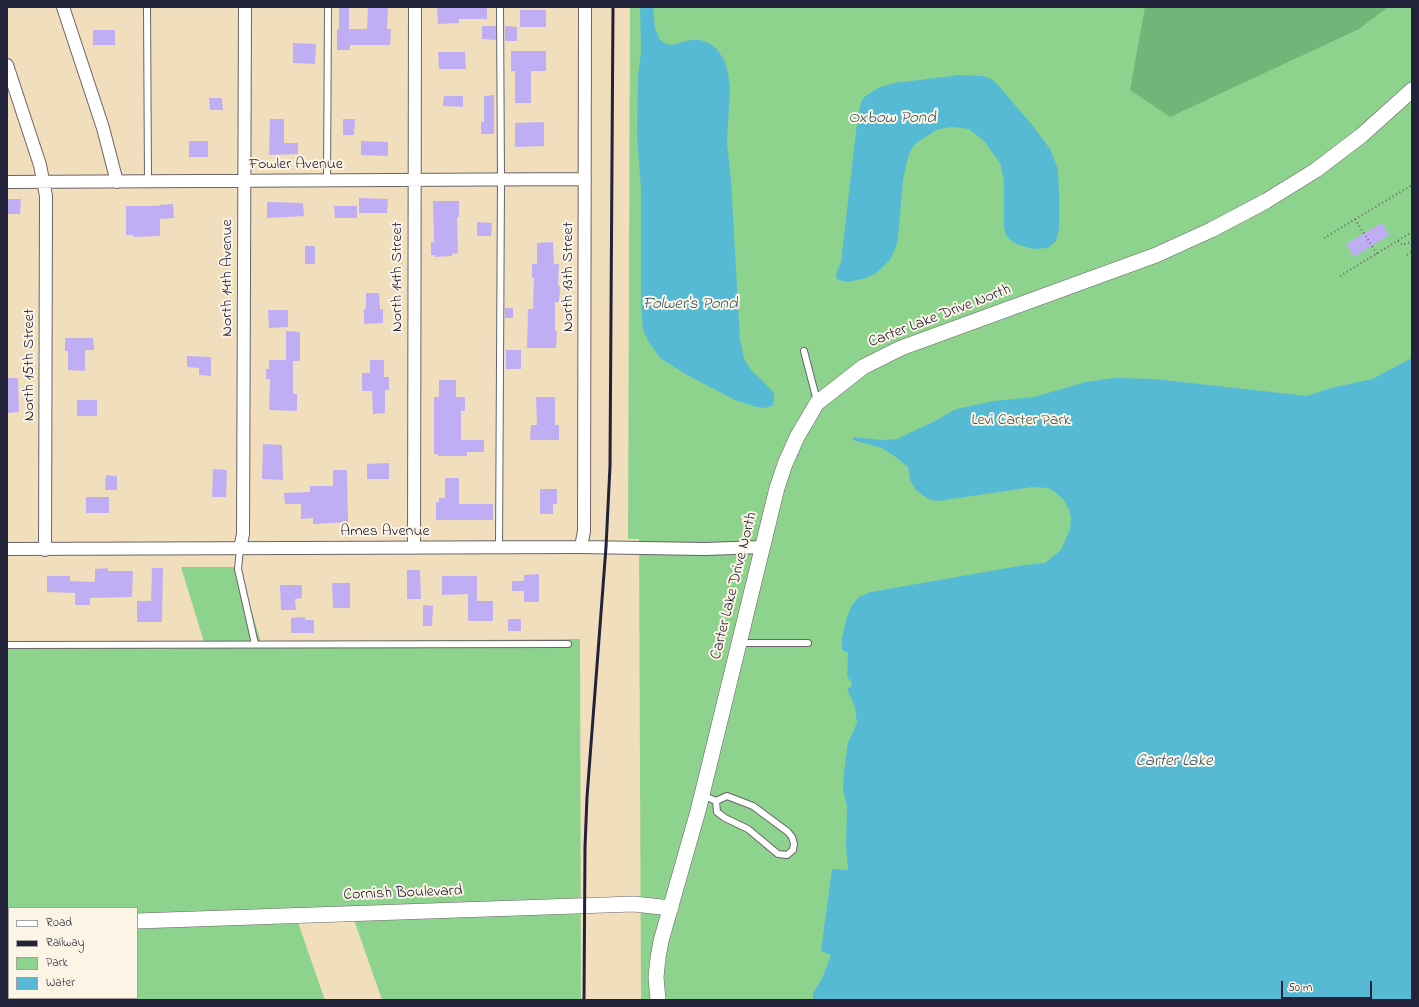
<!DOCTYPE html>
<html>
<head>
<meta charset="utf-8">
<style>
	body { margin:0 }
	#map { position:relative; width:1419px; height:1007px; overflow:hidden; background:#f0debd; font-family:"Indie Flower",sans-serif }
	canvas { display:block }
	.frame { position:absolute; inset:0; border:8px solid #22223b; pointer-events:none }
	.legend { position:absolute; left:8px; top:907px; width:130px; height:92px; box-sizing:border-box; background:#fcf5e5; border:1px solid #a5a1a1; margin:0; padding:5px 7px; list-style:none; font-size:12px; color:#22223b }
	.legend li { display:flex; align-items:center; gap:8px; height:20px }
	.legend b { width:20px; border:1px solid #a5a1a1 }
	.scale { position:absolute; left:1281px; top:981px; width:91px; height:18px; box-sizing:border-box; border:2px solid #22223b; border-top:0; padding-left:5px; font-size:12px; line-height:14px; white-space:nowrap; color:#22223b; -webkit-text-stroke:3px #fcf5e5; paint-order:stroke }
</style>
</head>
<body>
<div id="map">
<canvas width="1419" height="1007"></canvas>
<div class="frame"></div>
<ul class="legend">
<li><b style="height:5px;background:#fff"></b>Road</li>
<li><b style="height:5px;background:#22223b"></b>Railway</li>
<li><b style="height:11px;background:#8dd38e"></b>Park</li>
<li><b style="height:11px;background:#57bad5"></b>Water</li>
</ul>
<div class="scale">50 m</div>
</div>
<script>
const ctx = document.querySelector('canvas').getContext('2d');
ctx.lineJoin = 'round';
function paint(path, color) { ctx.fillStyle = color; ctx.fill(path, 'evenodd'); }
const poly = rows => new Path2D(rows.map(r => 'M' + r).join(''));
function stroke(path, color, width, dash) { ctx.strokeStyle = color; ctx.lineWidth = width; ctx.lineCap = dash ? 'butt' : 'round'; ctx.setLineDash(dash || []); ctx.stroke(path); }
function drawText(font, color, halo, rows, align = 'center') {
  ctx.font = font + ' "Indie Flower",sans-serif'; ctx.lineWidth = 4; ctx.setLineDash([]); ctx.textBaseline = 'middle'; ctx.strokeStyle = halo; ctx.fillStyle = color; for (const [text, x, y, turn = 0] of rows) {
    ctx.save(); ctx.translate(x, y); ctx.rotate((+turn || 0) * Math.PI / 180); ctx.textAlign = isNaN(turn) ? turn : align; if (halo) ctx.strokeText(text, 0, 0); ctx.fillText(text, 0, 0); ctx.restore();
  }
}
paint(poly([
	[630,7,1412,7,1412,685,1259,1000,641,1000,639,539,628,539],
	[181,567,238,567,261,642,580,639,581,1000,382,1000,352,914,296,917,325,1000,7,1000,7,644,204,642],
	[9,908,137,908,137,998,9,998]
]), '#8dd38e');
paint(poly([
	[1145,7,1388,7,1359,29,1170,117,1130,90]
]), '#72b579');
paint(poly([
	[640,7,653,7,655,28,660,40,666,44,672,45,690,40,700,40,709,43,717,49,724,60,728,73,730,89,727,142,731,180,740,340,744,358,751,370,761,379,774,393,774,400,773,405,767,408,756,407,735,400,687,375,660,358,648,341,643,329,641,306,641,189,637,136,638,76,641,52],
	[960,75,983,76,991,79,997,84,1033,126,1050,149,1058,169,1059,192,1059,229,1056,241,1048,248,1033,249,1016,244,1009,239,1006,235,1004,228,1004,180,1000,163,985,142,969,129,953,127,945,128,936,130,915,144,911,150,908,157,903,180,898,238,896,247,890,260,876,273,866,278,848,282,838,280,836,276,837,271,841,262,857,123,860,106,863,98,878,88,894,83],
	[1412,358,1412,1000,813,1000,813,993,822,979,831,955,821,951,832,869,848,870,846,845,847,807,843,788,844,771,848,743,857,723,855,707,847,689,852,686,851,681,847,677,848,653,842,650,842,638,847,617,852,605,859,597,871,592,1025,565,1045,563,1061,550,1070,529,1071,518,1069,509,1063,499,1055,492,1048,488,1033,487,938,501,928,499,916,490,910,480,908,467,897,458,882,448,853,440,853,437,882,440,897,439,935,421,956,409,994,401,1034,397,1086,382,1113,378,1154,379,1307,396,1331,388,1372,379]
]), '#57bad5');
paint(poly([
	[339,7,349,7,349,29,367,29,368,7,388,7,387,29,391,29,390,45,350,45,350,50,337,50,337,29,339,29],
	[464,7,487,7,487,19,459,19,459,23,438,24,437,8],
	[520,10,546,10,546,27,520,27],
	[482,26,496,26,496,40,482,39],
	[505,26,517,27,517,41,505,41],
	[93,30,115,30,115,45,93,45],
	[293,43,316,44,315,64,293,63],
	[511,51,546,51,546,71,531,71,531,103,515,103,515,71,511,71],
	[438,52,465,52,466,69,439,69],
	[494,95,494,134,481,134,481,122,484,122,484,96],
	[444,96,463,96,463,107,443,106],
	[209,98,222,98,223,110,210,110],
	[270,119,284,119,284,143,298,143,298,154,269,155],
	[343,119,355,119,354,135,343,135],
	[544,122,544,146,515,147,515,123],
	[189,141,208,141,208,157,189,157],
	[361,141,388,142,388,156,361,155],
	[359,198,388,199,387,213,359,213],
	[7,199,21,199,20,214,7,214],
	[433,201,459,201,459,217,457,217,458,253,452,254,452,256,435,257,435,255,431,255,431,242,434,242],
	[267,202,303,203,304,216,267,218],
	[173,204,174,218,160,219,160,236,133,237,133,235,126,235,126,206,159,206,159,205],
	[334,206,357,206,357,218,335,218],
	[477,222,492,223,491,236,477,236],
	[1382,223,1389,235,1354,257,1346,244],
	[553,242,554,264,559,264,558,286,560,286,559,302,555,302,555,331,557,331,556,348,527,348,528,309,533,309,534,278,532,278,532,264,537,264,537,243],
	[305,246,315,246,315,264,305,264],
	[366,293,379,293,380,309,383,309,383,323,364,324,364,309,366,309],
	[505,308,513,308,513,318,505,318],
	[268,310,288,310,288,327,269,328],
	[286,331,300,332,300,361,293,361,293,394,297,394,297,411,269,410,270,379,266,379,266,369,269,369,269,360,286,360],
	[65,338,93,338,94,350,85,350,85,371,68,370,68,351,65,351],
	[506,350,521,350,521,369,506,369],
	[187,356,211,357,211,376,199,375,199,368,187,367],
	[370,360,384,360,384,377,389,377,389,390,385,390,385,413,373,414,372,391,362,391,362,373,370,373],
	[7,378,18,378,19,412,7,413],
	[439,380,456,380,456,397,465,397,465,411,461,411,461,440,484,440,484,452,467,452,467,456,438,456,438,454,434,454,434,397,439,397],
	[536,397,555,397,555,425,559,425,559,440,530,440,531,425,537,425],
	[77,400,97,400,97,416,77,416],
	[263,444,282,445,283,480,262,479],
	[389,463,389,479,367,479,367,464],
	[213,469,227,470,226,497,212,497],
	[333,470,347,470,348,522,313,524,313,518,301,519,301,504,285,504,284,493,310,492,310,486,333,486],
	[106,475,117,476,117,490,105,490],
	[445,478,459,478,459,504,493,504,493,520,436,520,436,502,439,502,439,498,445,498],
	[540,489,557,489,557,504,553,504,553,514,540,514],
	[86,497,109,497,109,513,86,513],
	[108,568,108,571,133,571,132,597,90,598,90,605,75,605,75,593,47,592,47,576,70,576,70,581,95,582,95,569],
	[152,568,163,568,162,622,137,622,137,601,151,601],
	[407,570,420,570,421,599,407,599],
	[539,574,539,602,524,602,524,591,512,591,512,581,524,581,524,575],
	[442,576,477,576,477,601,493,601,493,621,468,621,468,594,442,595],
	[332,583,350,583,350,608,333,608],
	[280,585,302,585,302,598,295,599,296,610,281,610],
	[423,605,433,606,432,626,423,626],
	[305,617,305,620,314,620,314,633,291,633,291,618],
	[508,619,521,619,521,631,508,631]
]), '#c0aef4');
const service = poly([
	[147,7,148,181],
	[327,181,328,7],
	[804,351,817,401],
	[499,548,501,180,500,7],
	[240,549,238,569,255,644],
	[740,643,808,643],
	[7,645,568,644],
	[702,795,716,801,717,812,725,818,748,829,778,854,787,855,793,850,794,844,792,837,788,832,753,806,727,796,716,801]
]);
const minor = poly([
	[63,7,103,128,117,182],
	[7,65,40,165,46,196,45,550],
	[7,182,585,179],
	[581,547,584,531,585,7],
	[414,548,415,7],
	[7,549,581,547,705,549,763,547],
	[240,549,243,534,245,7]
]);
const tertiary = poly([
	[137,921,634,904,671,908],
	[7,925,9,925],
	[658,1000,656,977,658,958,661,941,698,811,777,488,785,464,797,437,817,403,863,367,901,348,1156,255,1211,230,1266,201,1316,170,1362,135,1412,90]
]);
stroke(service, '#6a6468', 8);
stroke(minor, '#6a6468', 14);
stroke(tertiary, '#6a6468', 16);
stroke(poly([
	[1355,219,1377,254],
	[1324,238,1412,185],
	[1398,241,1403,245,1412,241],
	[1407,255,1412,252],
	[1340,276,1412,232]
]), '#6a6468', 2, [1, 3]);
stroke(service, '#fff', 6);
stroke(minor, '#fff', 12);
stroke(tertiary, '#fff', 15);
stroke(poly([
	[584,1000,585,847,587,797,606,547,610,466,613,7]
]), '#22223b', 3);
drawText('16px', '#22223b', '#fcf5e5', [
	["Fowler Avenue",296,165],
	["North 14th Street",398,277,-90],
	["North 13th Street",569,277,-90],
	["North 14th Avenue",228,278,-90],
	["Carter Lake Drive North",940,317,-21],
	["North 15th Street",30,365,-90],
	["Ames Avenue",385,532],
	["Carter Lake Drive North",735,586,-76],
	["Cornish Boulevard",403,894,-2]
]);
drawText('16px', '#425754', '#fcf5e5', [
	["Levi Carter Park",1021,421]
]);
drawText('italic 17px', '#355771', '#fcf5e5', [
	["Oxbow Pond",892,119],
	["Folwer's Pond",690,305],
	["Carter Lake",1174,762]
]);
</script>
</body>
</html>
